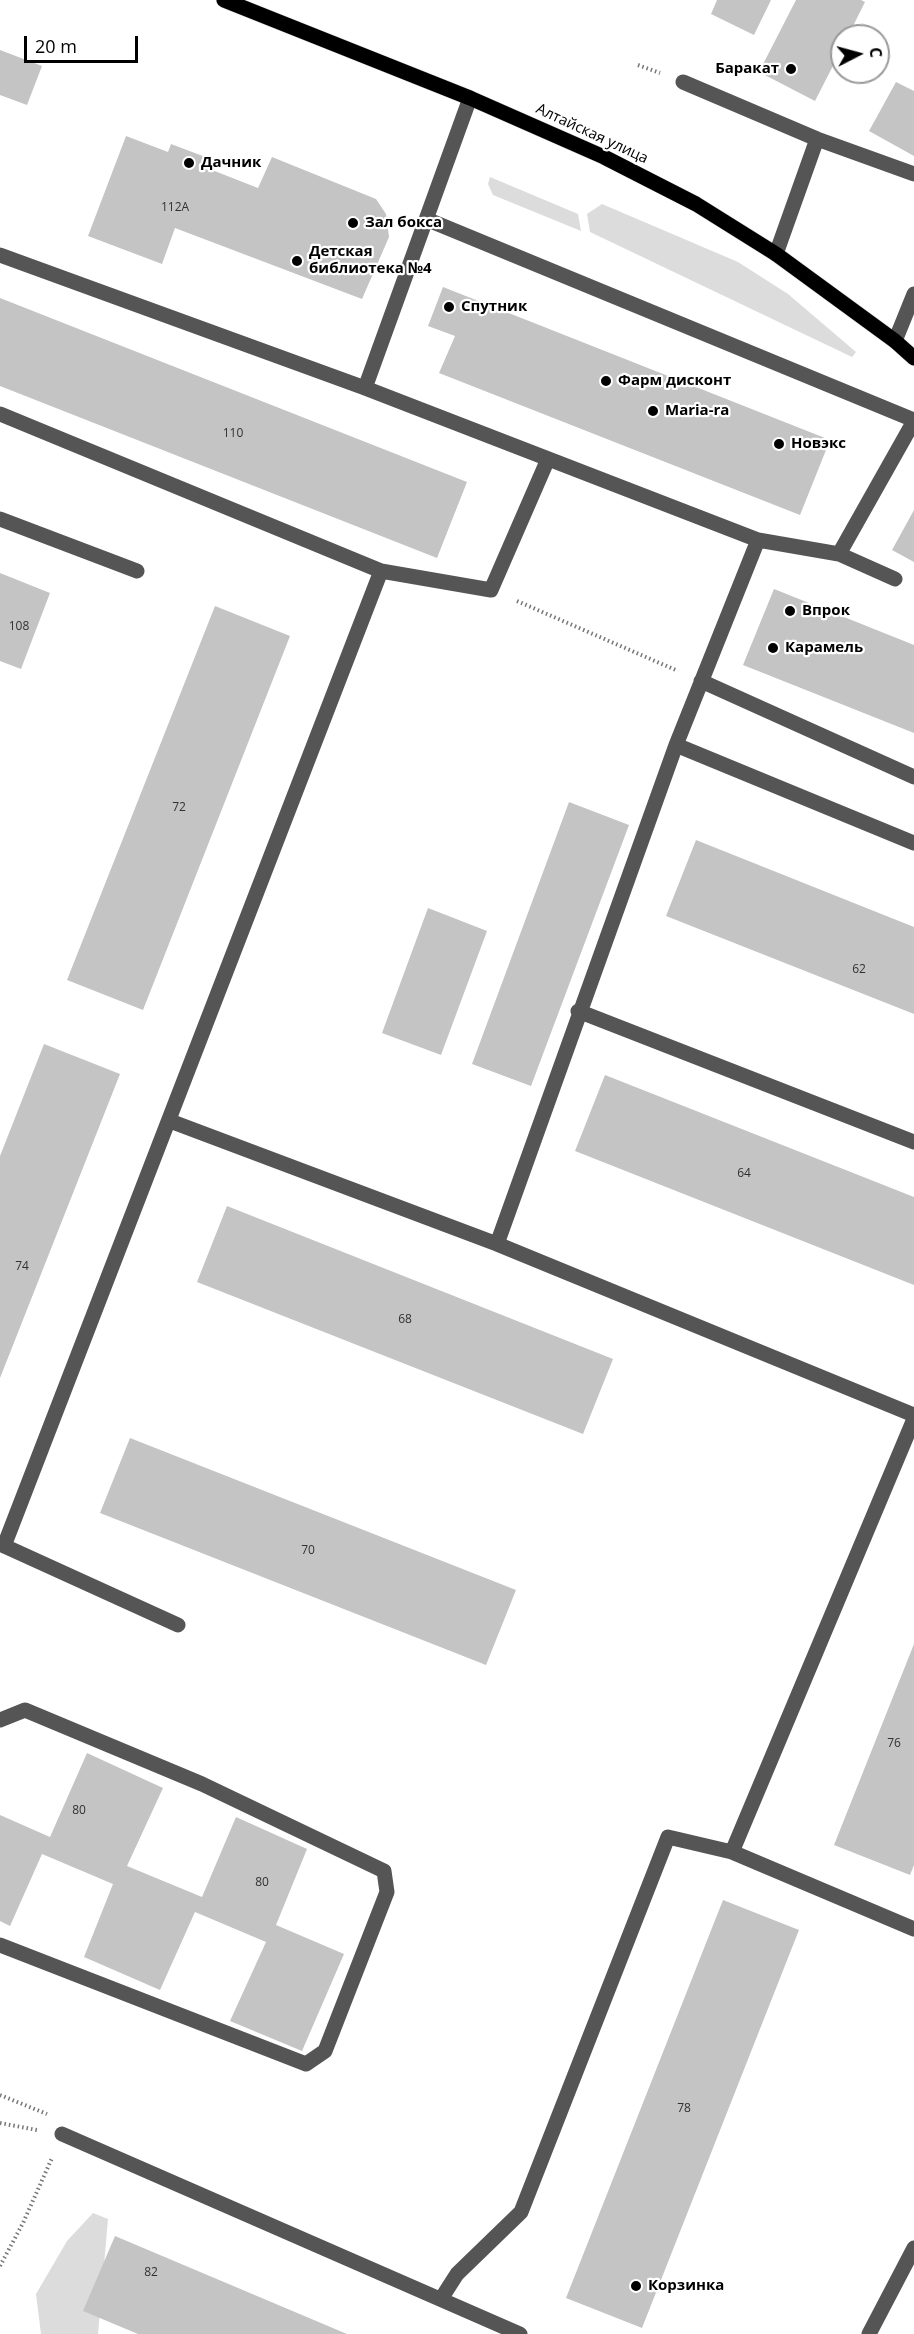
<!DOCTYPE html>
<html>
<head>
<meta charset="utf-8">
<style>
	body { margin:0 }
	#map { position:relative; width:914px; height:2334px; overflow:hidden; background:#fff; font-family:"Open Sans",sans-serif }
	canvas { display:block }
	.north { position:absolute; left:830px; top:24px; width:60px; height:60px; box-sizing:border-box; background:#fff; border:2px solid #999; border-radius:50%; rotate:84deg; font-size:16px; font-weight:700; line-height:24px; text-align:center; color:#000 }
	.north::after { content:''; display:block; margin:auto; width:21px; height:27px; background:#000; clip-path:polygon(50% 0,100% 100%,50% 72%,0 100%) }
	.scale { position:absolute; left:24px; top:36px; width:114px; height:27px; box-sizing:border-box; border:3px solid #000; border-top:0; padding-left:8px; font-size:18px; line-height:21px; white-space:nowrap; color:#000; -webkit-text-stroke:4px #fff; paint-order:stroke }
</style>
</head>
<body>
<div id="map">
<canvas width="914" height="2334"></canvas>
<div class="north">С</div>
<div class="scale">20 m</div>
</div>
<script>
const ctx = document.querySelector('canvas').getContext('2d');
ctx.lineJoin = 'round';
function paint(path, color) { ctx.fillStyle = color; ctx.fill(path, 'evenodd'); }
const poly = rows => new Path2D(rows.map(r => 'M' + r).join(''));
function stroke(path, color, width, dash) { ctx.strokeStyle = color; ctx.lineWidth = width; ctx.lineCap = dash ? 'butt' : 'round'; ctx.setLineDash(dash || []); ctx.stroke(path); }
function drawText(font, color, halo, rows, align = 'center') {
  ctx.font = font + ' "Open Sans",sans-serif'; ctx.lineWidth = 4.5; ctx.setLineDash([]); ctx.textBaseline = 'middle'; ctx.strokeStyle = halo; ctx.fillStyle = color; for (const [text, x, y, turn = 0] of rows) {
    ctx.save(); ctx.translate(x, y); ctx.rotate((+turn || 0) * Math.PI / 180); ctx.textAlign = isNaN(turn) ? turn : align; if (halo) ctx.strokeText(text, 0, 0); ctx.fillText(text, 0, 0); ctx.restore();
  }
}
paint(poly([
	[490,177,578,214,581,231,493,195,488,184],
	[602,204,738,262,788,294,856,352,852,357,590,232,587,214],
	[93,2213,108,2219,98,2334,41,2334,36,2294,67,2241]
]), '#dcdcdc');
paint(poly([
	[717,0,771,0,754,35,711,14],
	[796,0,861,0,865,2,848,36,842,36,842,48,815,101,759,72],
	[0,50,42,66,27,105,0,95],
	[896,82,914,91,914,156,869,131],
	[126,136,168,152,171,144,216,161,212,170,258,188,272,157,376,199,386,214,389,237,362,299,175,228,162,264,88,236],
	[443,287,830,440,800,515,439,373,455,336,428,326],
	[0,298,467,482,437,558,0,386],
	[914,510,914,562,892,550],
	[0,573,50,593,21,669,0,661],
	[774,589,914,645,914,733,743,665],
	[215,606,290,636,143,1010,67,980],
	[569,802,629,825,531,1086,472,1064],
	[696,840,914,927,914,1014,666,916],
	[428,908,487,931,441,1055,382,1033],
	[44,1044,120,1074,0,1378,0,1156],
	[605,1075,914,1197,914,1285,575,1151],
	[227,1206,613,1359,583,1434,197,1282],
	[130,1438,516,1590,486,1665,100,1513],
	[914,1644,914,1865,910,1875,834,1845],
	[87,1753,163,1788,127,1866,202,1897,236,1817,307,1849,276,1925,344,1954,302,2051,230,2021,266,1942,195,1912,160,1990,84,1957,113,1884,42,1854,10,1926,0,1921,0,1815,50,1837],
	[723,1900,799,1930,642,2328,566,2298],
	[115,2236,347,2334,138,2334,83,2311]
]), '#c4c4c4');
const major = poly([
	[224,0,470,98,604,157,696,204,776,254,895,341,914,358]
]);
stroke(major, '#dbdbdb', 16);
stroke(poly([
	[638,65,660,73],
	[517,601,678,671],
	[0,2095,47,2114],
	[0,2123,37,2130],
	[0,2266,23,2223,52,2158]
]), '#777', 4, [1.5, 3]);
stroke(poly([
	[683,82,817,139,776,254],
	[817,139,914,174],
	[426,219,914,420],
	[0,255,365,388,470,98],
	[895,341,914,294],
	[365,388,758,540],
	[0,414,381,571,491,590,548,459],
	[0,519,137,571],
	[839,554,895,579],
	[701,681,914,777],
	[676,745,914,843],
	[578,1011,914,1142],
	[170,1121,497,1244,676,745,758,540,839,554,914,421],
	[497,1244,914,1415],
	[0,1544,178,1625],
	[4,1546,381,571],
	[0,1720,25,1710,202,1784,384,1871,387,1892,325,2051,306,2064,0,1945],
	[732,1852,914,1419],
	[62,2134,520,2334],
	[441,2299,457,2274,521,2212,668,1837,732,1852,914,1929],
	[869,2334,914,2248]
]), '#555', 15);
stroke(major, '#000', 15);
for (const [x, y, r, color] of [
	[791,69,6,"#000"],
	[189,163,6,"#000"],
	[353,223,6,"#000"],
	[297,261,6,"#000"],
	[449,307,6,"#000"],
	[606,381,6,"#000"],
	[653,411,6,"#000"],
	[779,444,6,"#000"],
	[790,611,6,"#000"],
	[773,648,6,"#000"],
	[636,2286,6,"#000"]
]) { const dot = new Path2D(); dot.arc(x, y, r, 0, 2 * Math.PI); ctx.fillStyle = color; ctx.fill(dot); stroke(dot, '#fff', 2); }
drawText('12px', '#313131', null, [
	["112А",175,208],
	["110",233,434],
	["108",19,627],
	["72",179,808],
	["62",859,970],
	["64",744,1174],
	["74",22,1267],
	["68",405,1320],
	["70",308,1551],
	["76",894,1744],
	["80",79,1811],
	["80",262,1883],
	["78",684,2109],
	["82",151,2273]
]);
drawText('bold 15px', '#000', '#fff', [
	["Баракат",779,69,"right"],
	["Дачник",201,163],
	["Зал бокса",365,223],
	["Детская",309,252],
	["библиотека №4",309,269],
	["Спутник",461,307],
	["Фарм дисконт",618,381],
	["Maria-ra",665,411],
	["Новэкс",791,444],
	["Впрок",802,611],
	["Карамель",785,648],
	["Корзинка",648,2286]
], 'left');
drawText('15px', '#000', '#fff', [
	["Алтайская улица",592,134,25]
]);
</script>
</body>
</html>
